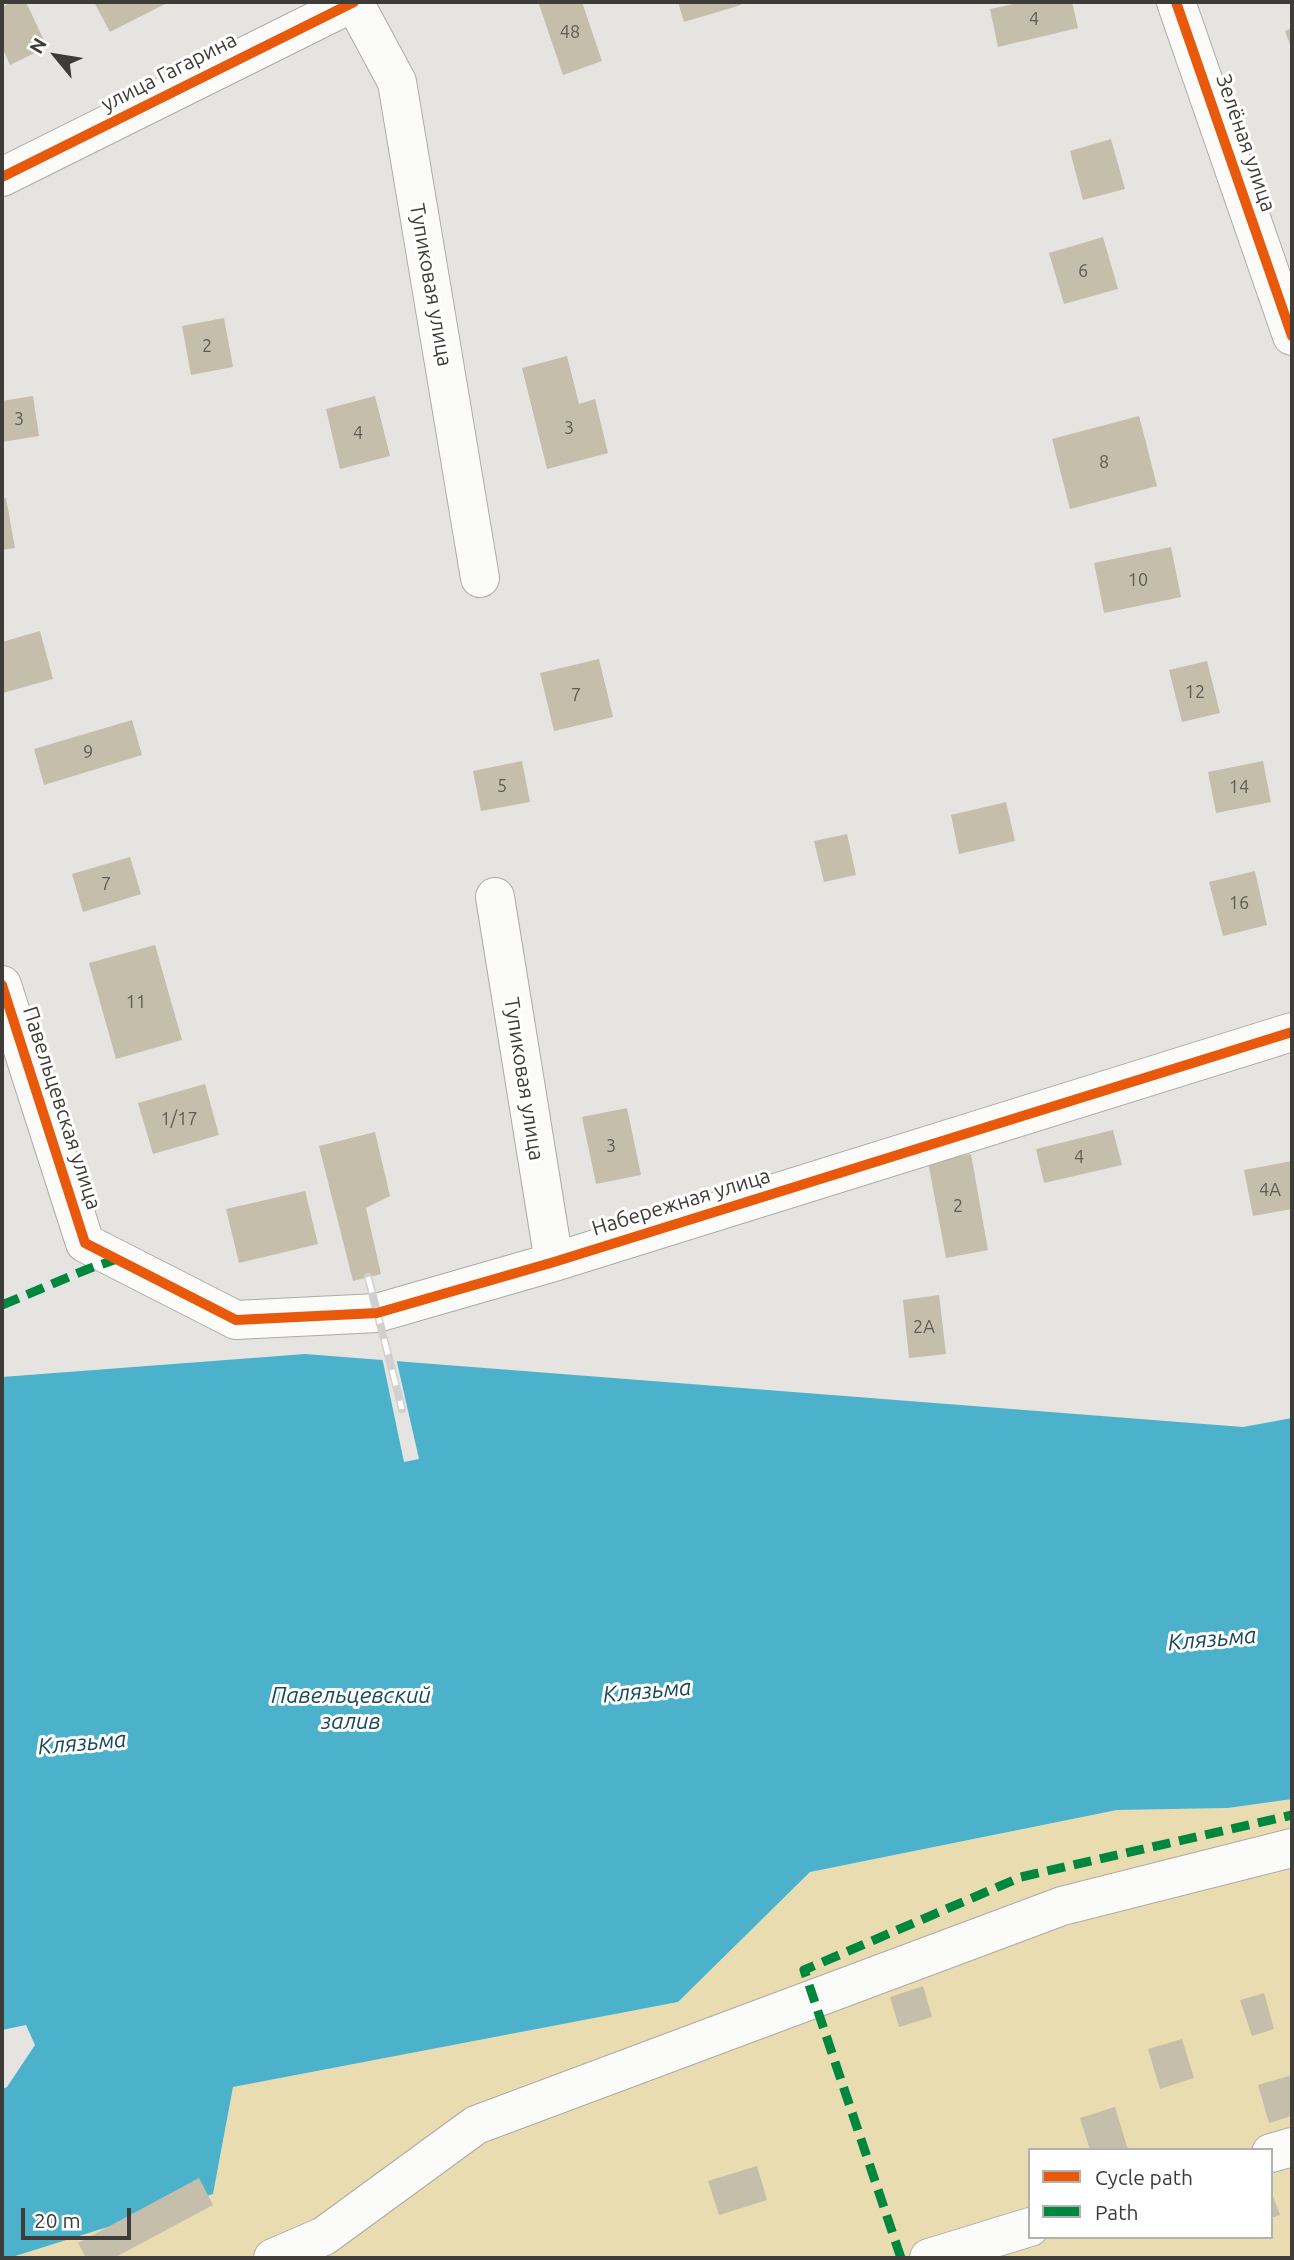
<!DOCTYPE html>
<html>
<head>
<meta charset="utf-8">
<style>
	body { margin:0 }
	#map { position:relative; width:1294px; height:2260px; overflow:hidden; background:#e5e4e0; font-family:Ubuntu,sans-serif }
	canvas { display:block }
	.frame { position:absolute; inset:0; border:4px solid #3d3c39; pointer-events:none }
	.legend { position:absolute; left:1028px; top:2148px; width:245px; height:91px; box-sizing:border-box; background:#fff; border:2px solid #b1b1b0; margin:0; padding:9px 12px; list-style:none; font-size:21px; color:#3d3c39 }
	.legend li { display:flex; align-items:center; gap:14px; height:35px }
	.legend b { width:35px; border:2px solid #b1b1b0 }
	.north { position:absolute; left:21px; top:21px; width:70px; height:70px; -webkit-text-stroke:5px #fff; paint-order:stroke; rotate:300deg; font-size:19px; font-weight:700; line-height:28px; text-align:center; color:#3d3c39 }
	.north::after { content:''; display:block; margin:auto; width:24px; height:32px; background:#3d3c39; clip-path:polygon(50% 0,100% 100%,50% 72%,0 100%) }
	.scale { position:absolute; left:21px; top:2208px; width:110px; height:32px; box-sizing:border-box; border:4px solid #3d3c39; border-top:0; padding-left:9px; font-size:21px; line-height:24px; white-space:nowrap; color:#3d3c39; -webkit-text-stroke:5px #fff; paint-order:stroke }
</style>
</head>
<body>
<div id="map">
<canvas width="1294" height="2260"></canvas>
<div class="frame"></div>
<ul class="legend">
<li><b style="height:9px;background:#e8590c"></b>Cycle path</li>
<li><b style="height:9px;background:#00873e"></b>Path</li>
</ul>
<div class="north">N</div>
<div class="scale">20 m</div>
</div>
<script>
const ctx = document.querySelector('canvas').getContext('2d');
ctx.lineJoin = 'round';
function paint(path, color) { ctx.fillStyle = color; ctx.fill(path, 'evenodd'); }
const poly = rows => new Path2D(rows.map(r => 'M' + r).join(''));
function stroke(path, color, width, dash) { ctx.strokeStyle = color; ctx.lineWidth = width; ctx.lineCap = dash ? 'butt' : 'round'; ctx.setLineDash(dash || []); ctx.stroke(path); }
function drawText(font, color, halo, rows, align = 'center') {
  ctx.font = font + ' Ubuntu,sans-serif'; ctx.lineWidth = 6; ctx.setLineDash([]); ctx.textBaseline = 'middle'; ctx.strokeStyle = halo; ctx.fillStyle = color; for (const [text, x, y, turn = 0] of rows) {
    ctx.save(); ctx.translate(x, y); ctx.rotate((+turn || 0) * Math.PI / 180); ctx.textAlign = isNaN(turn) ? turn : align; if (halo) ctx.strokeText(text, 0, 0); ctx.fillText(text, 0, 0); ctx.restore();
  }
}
paint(poly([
	[1292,1799,1292,2258,9,2258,213,2194,233,2087,678,2002,810,1872,1117,1810,1228,1808],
	[1030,2150,1271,2150,1271,2237,1030,2237]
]), '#eadcb1');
paint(poly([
	[305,1354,1243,1427,1292,1418,1292,1799,1228,1808,1117,1810,810,1872,678,2002,233,2087,213,2194,9,2258,2,2258,2,2089,7,2087,35,2045,26,2025,2,2030,2,1377]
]), '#4cb2cc');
paint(poly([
	[382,1357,396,1358,419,1459,404,1462]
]), '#e5e4e0');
paint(poly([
	[12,2,26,2,47,47,10,65,2,47,2,7],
	[94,2,169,2,110,32],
	[544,2,582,2,602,61,563,75,539,4],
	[678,2,740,2,741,5,684,22],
	[1023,2,1072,2,1078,28,998,47,990,9],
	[1292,28,1292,50,1285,31],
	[1111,139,1125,189,1083,200,1070,151],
	[1103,237,1118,289,1064,304,1049,253],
	[224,318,233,367,191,375,182,326],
	[567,356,579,404,595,399,608,453,547,469,522,368],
	[33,396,39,436,2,442,2,401],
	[375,396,390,456,340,469,326,409],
	[1139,416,1157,486,1070,509,1052,439],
	[6,498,15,548,2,550,2,499],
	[1171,547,1181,597,1104,613,1094,563],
	[40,631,53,679,3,693,2,642],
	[599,659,613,717,554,731,540,673],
	[1207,661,1220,713,1182,722,1169,670],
	[132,720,142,755,44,785,34,749],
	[522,761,530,802,481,811,473,771],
	[1263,761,1271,802,1216,813,1208,772],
	[1006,802,1015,841,959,854,951,815],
	[847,834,856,875,824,882,814,841],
	[130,857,141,894,83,912,72,874],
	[1255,871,1267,925,1223,936,1209,882],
	[155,945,182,1040,116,1059,89,963],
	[205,1084,219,1135,153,1154,138,1103],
	[627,1108,641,1175,596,1184,582,1117],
	[1113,1130,1122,1165,1044,1183,1036,1149],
	[375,1132,390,1196,366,1208,381,1274,353,1281,319,1146],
	[971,1154,988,1250,946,1258,928,1162],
	[1292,1161,1292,1209,1253,1216,1244,1170],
	[305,1191,318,1244,239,1263,226,1209],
	[939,1295,946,1354,909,1358,903,1300],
	[923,1986,932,2017,899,2027,890,1997],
	[1264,1993,1274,2029,1252,2036,1240,2000],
	[1182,2039,1194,2078,1160,2089,1148,2049],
	[1292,2075,1292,2116,1269,2123,1258,2085],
	[1115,2107,1128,2150,1090,2150,1080,2118],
	[757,2166,767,2200,719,2215,708,2181],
	[199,2178,213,2205,114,2258,86,2258,78,2243],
	[1271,2191,1280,2215,1271,2218]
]), '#c5beaa');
const minor = poly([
	[354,2,397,82,480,578],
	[1176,2,1292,336],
	[2,177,354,2],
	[495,897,554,1262],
	[2,985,85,1243,236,1320,377,1313,554,1262,1292,1032],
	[1271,2153,1292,2147],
	[273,2258,324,2236,476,2125,1062,1906,1292,1848],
	[929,2258,1030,2227]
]);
stroke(minor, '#acaba8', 40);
stroke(minor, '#fbfbfa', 38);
const rail = poly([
	[368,1277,402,1409]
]);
stroke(rail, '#d0d0ce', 8);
stroke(rail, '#fff', 5, [16]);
stroke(poly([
	[2,1305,88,1269,117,1259],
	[901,2258,804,1970,1021,1877,1292,1815]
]), '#00873e', 9, [18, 9]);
stroke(poly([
	[1176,2,1292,336],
	[2,177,354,2],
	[2,985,85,1243,236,1320,377,1313,554,1262,1292,1032]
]), '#e8590c', 10);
drawText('18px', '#5f5c55', null, [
	["4",1034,19],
	["48",570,32],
	["6",1083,271],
	["2",207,346],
	["3",19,419],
	["3",569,428],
	["4",358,433],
	["8",1104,462],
	["10",1138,580],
	["12",1195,692],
	["7",576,695],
	["9",88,752],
	["5",502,786],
	["14",1239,787],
	["7",106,884],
	["16",1239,903],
	["11",136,1002],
	["1/17",179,1119],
	["3",611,1146],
	["4",1079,1157],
	["4А",1270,1190],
	["2",958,1206],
	["2А",924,1327]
]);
drawText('21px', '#3d3c39', '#fff', [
	["улица Гагарина",169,72,-27],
	["Зелёная улица",1246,143,71],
	["Тупиковая улица",431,285,80],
	["Тупиковая улица",524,1079,81],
	["Павельцевская улица",62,1108,72],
	["Набережная улица",681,1202,-17]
]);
drawText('italic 23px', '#174a5b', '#fff', [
	["Клязьма",1212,1639,-5],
	["Клязьма",647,1691,-5],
	["Павельцевский",351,1695],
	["залив",351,1721],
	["Клязьма",82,1743,-5]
]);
</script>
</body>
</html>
